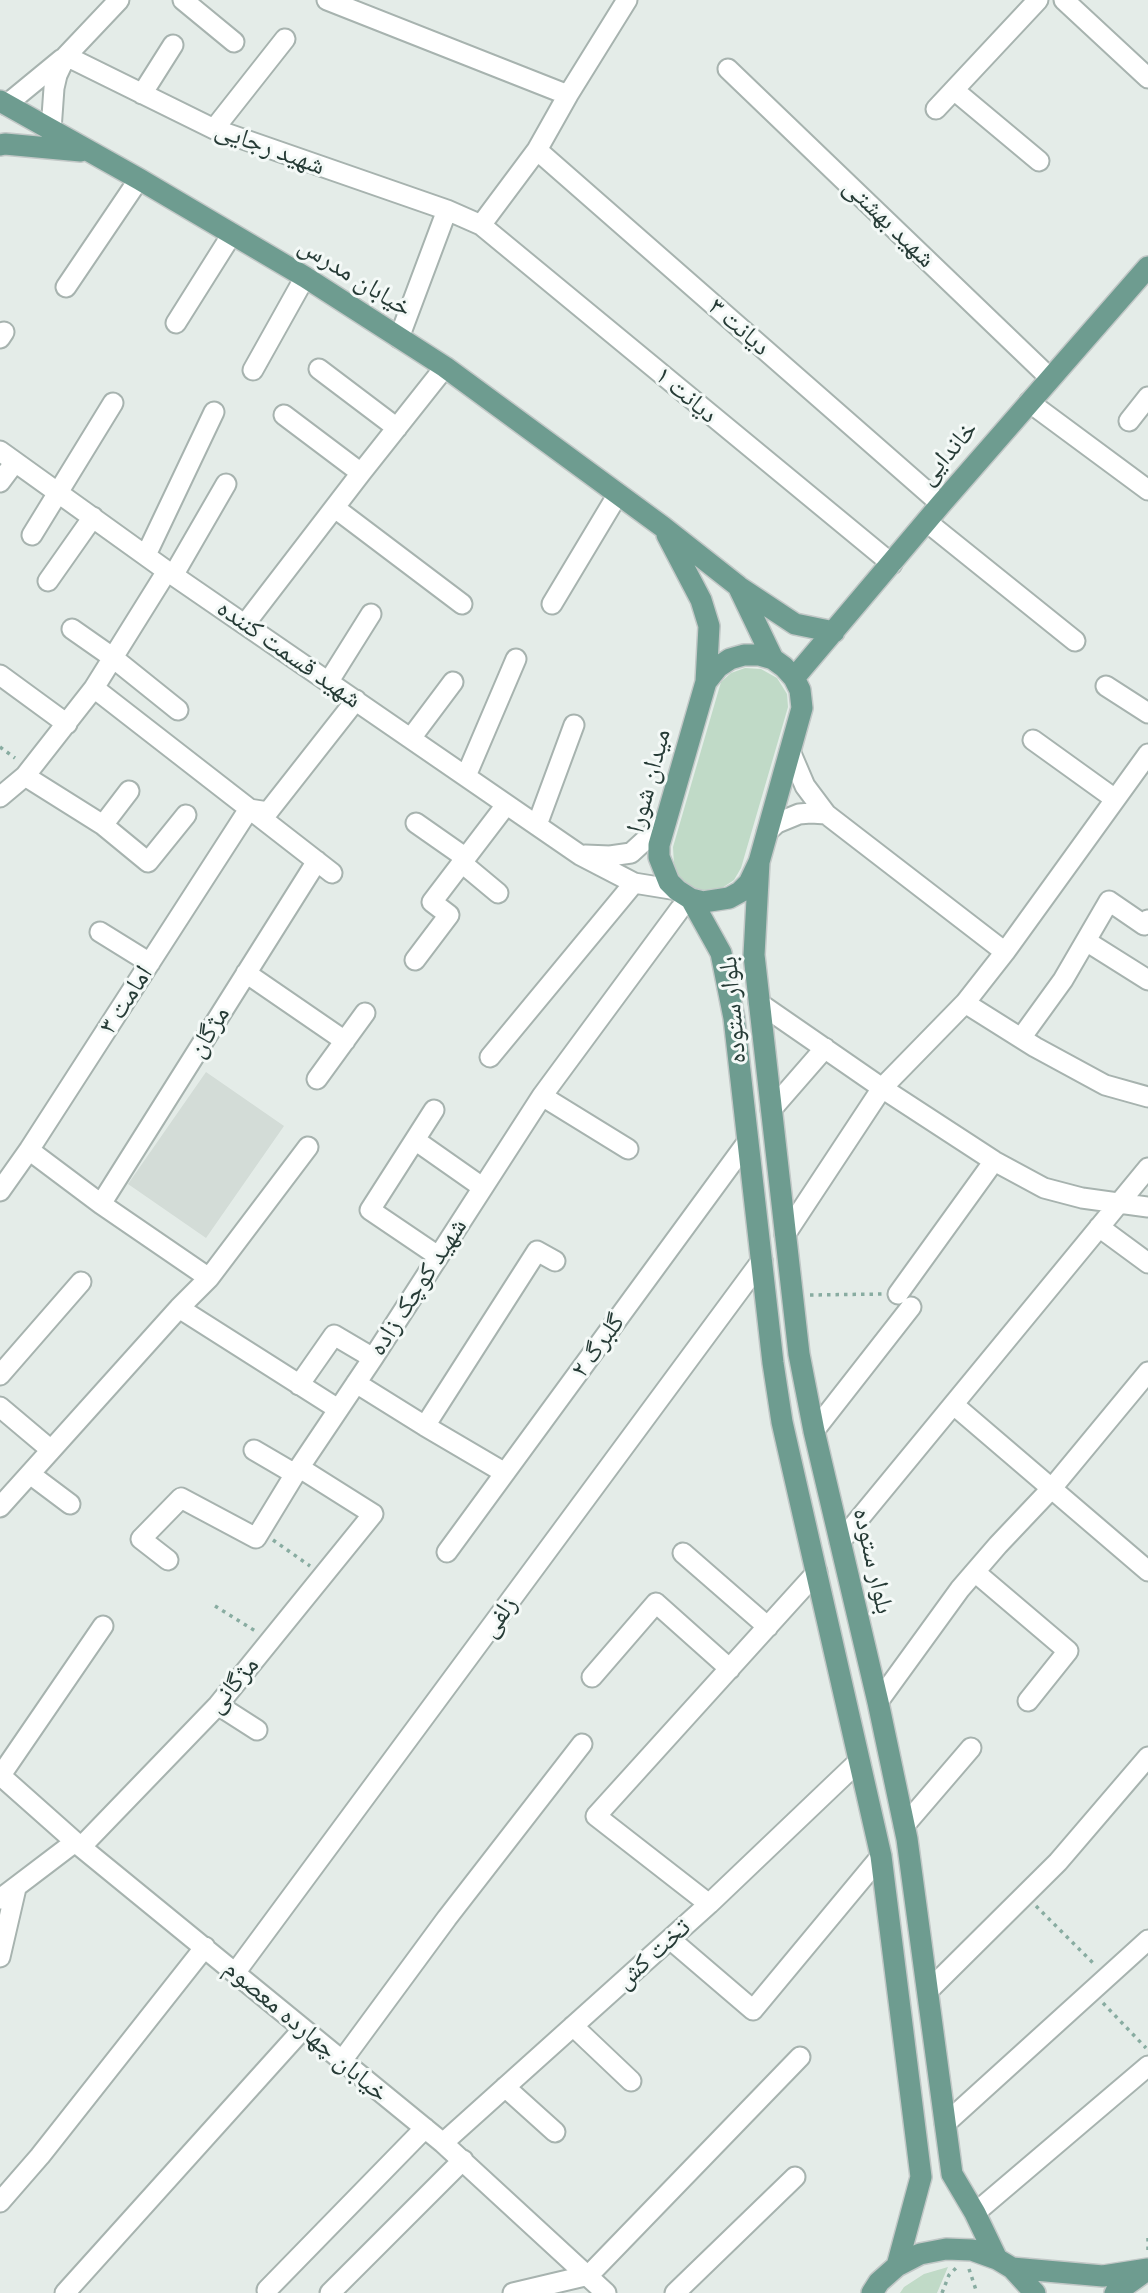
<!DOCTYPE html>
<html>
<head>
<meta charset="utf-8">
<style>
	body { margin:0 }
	canvas { display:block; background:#e4ece8 }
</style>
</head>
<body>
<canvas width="1148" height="2293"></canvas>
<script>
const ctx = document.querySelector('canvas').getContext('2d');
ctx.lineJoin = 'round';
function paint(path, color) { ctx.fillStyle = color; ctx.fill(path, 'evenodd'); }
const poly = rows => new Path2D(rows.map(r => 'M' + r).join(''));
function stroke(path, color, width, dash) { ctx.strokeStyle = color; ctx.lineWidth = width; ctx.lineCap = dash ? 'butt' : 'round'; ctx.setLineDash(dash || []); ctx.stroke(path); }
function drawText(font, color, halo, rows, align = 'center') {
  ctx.font = font + ' Cabin,"Noto Naskh Arabic",sans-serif'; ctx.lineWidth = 6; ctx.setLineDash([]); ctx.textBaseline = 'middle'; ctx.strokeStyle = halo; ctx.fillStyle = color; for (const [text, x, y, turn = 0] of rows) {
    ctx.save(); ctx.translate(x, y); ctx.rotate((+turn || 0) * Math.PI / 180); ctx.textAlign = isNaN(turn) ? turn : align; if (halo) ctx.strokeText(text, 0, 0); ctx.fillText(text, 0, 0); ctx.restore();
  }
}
paint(poly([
	[206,1072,284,1126,206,1238,128,1184]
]), '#d3dcd7');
paint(poly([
	[745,668,761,669,777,678,787,694,788,707,741,868,734,880,719,890,699,890,687,885,679,877,674,865,673,847,721,682,731,673],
	[948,2267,937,2293,900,2293,904,2287,924,2274]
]), '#c0dac7');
const minor = poly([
	[183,0,234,42],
	[327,0,568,95],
	[1064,0,1148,78],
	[66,56,214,129,447,210,481,225,892,564],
	[728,69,1050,378],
	[954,90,1039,161],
	[142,94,173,45],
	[6,105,62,59],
	[936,109,1038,0],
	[214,129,285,39],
	[51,130,54,88,57,75,66,56,119,0],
	[537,150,941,504],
	[481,225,537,150,568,95,627,0],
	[66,287,139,179],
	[176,323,232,234],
	[0,338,4,332],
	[399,338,447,210],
	[319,369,397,428],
	[253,370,305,277],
	[1029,402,1148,490],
	[284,415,361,473],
	[1129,421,1148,397],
	[0,451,167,571,580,855,634,883,677,890],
	[0,482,15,462],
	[335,508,462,604],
	[927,522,1075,641],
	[32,535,113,403],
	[146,555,214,412],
	[174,574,226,484],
	[48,581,93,517],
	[552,604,618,494],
	[245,624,361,473,445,367],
	[72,629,112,657,178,710],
	[0,675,67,724],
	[329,681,371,614],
	[1106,686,1148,713],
	[94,688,332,873],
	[411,738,453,682],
	[1033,740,1115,799],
	[790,751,805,786,826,814,1005,952],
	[25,776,103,825,148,862,186,815],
	[466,776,516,659],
	[0,797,25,776,94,688,167,571],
	[416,823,466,858],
	[103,825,129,791],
	[537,825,574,725],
	[767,832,777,823,799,814,811,813,826,814],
	[585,855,610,856,631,853,666,821],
	[462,863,498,893],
	[100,932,150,963],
	[1086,941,1148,980],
	[415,960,449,915,432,902,506,805],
	[246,973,345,1041],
	[759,1003,882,1088,994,1161,1044,1188,1082,1198,1148,1207],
	[965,1003,1035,1047,1105,1085,1148,1097],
	[1021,1038,1063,980,1109,901,1144,925,1148,920],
	[490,1057,634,883],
	[317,1079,365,1013],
	[542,1096,628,1149],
	[434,1110,370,1210,438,1256],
	[771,1110,825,1048],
	[415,1140,482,1187],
	[29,1150,101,1204,209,1278],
	[0,1191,29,1150,249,809,268,812,356,700],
	[101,1204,317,861],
	[1099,1227,1148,1263],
	[785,1235,882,1088,965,1003,1005,952,1148,754],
	[898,1294,994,1161],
	[179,1308,338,1409],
	[0,1375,81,1282],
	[356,1383,425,1426,537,1251,555,1261],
	[299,1385,334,1335,373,1358],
	[954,1405,1148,1571],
	[0,1407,51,1450],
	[425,1426,505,1473],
	[814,1431,911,1307],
	[254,1450,295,1474],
	[30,1474,70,1504],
	[0,1507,179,1308,209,1278,308,1147],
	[840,1542,1148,1168],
	[447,1552,748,1141],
	[683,1553,768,1627],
	[168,1560,141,1539,181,1498,256,1538,295,1474,373,1358,542,1096,680,909,691,899],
	[975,1572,1068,1651,1028,1701],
	[592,1677,656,1603,730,1669],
	[878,1702,960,1589,998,1545,1052,1488,1148,1372],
	[218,1705,257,1730],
	[0,1775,81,1847,443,2143,606,2293],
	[1,1775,103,1626],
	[904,1826,971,1748],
	[81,1847,218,1705,373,1514,300,1468],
	[0,1899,75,1842],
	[709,1904,596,1816,817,1572],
	[670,1939,753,2010,881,1856],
	[0,1957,16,1888],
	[235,1973,762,1260],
	[928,1991,1058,1862,1148,1757],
	[573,2026,631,2081],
	[341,2062,447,1918,582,1744],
	[505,2087,555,2132],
	[945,2124,1148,1940],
	[443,2143,709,1904,859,1761],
	[0,2202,40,2156,205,1947],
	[975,2213,1148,2066],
	[267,2290,425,2128],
	[65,2293,302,2030],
	[330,2293,463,2160],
	[513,2293,589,2275,800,2057],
	[675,2293,795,2177]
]);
const major = poly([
	[0,101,139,179,305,277,445,367,663,527,738,586,773,659],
	[0,145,5,144,81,151],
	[667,535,701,600,709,626,706,682],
	[739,587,795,624,834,632],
	[744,655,759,655,773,659,784,667,794,678,800,690,802,708,759,862,749,883,740,892,729,898,703,902,691,899,677,890,669,882,659,857,659,845,706,682,718,667,730,659,744,655],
	[794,678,941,504,1148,267],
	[759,862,754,955,799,1354,814,1431,878,1702,907,1839,952,2174,975,2213,997,2259],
	[691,899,721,953,734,1018,773,1363,782,1422,881,1856,921,2177,897,2266],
	[1012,2268,1103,2276,1148,2269],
	[872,2293,879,2282,897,2266,920,2254,946,2249,972,2250,997,2259,1012,2268,1035,2293],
	[1115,2293,1143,2273]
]);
stroke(minor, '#a7b3af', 23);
stroke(major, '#c2c8c7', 24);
stroke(poly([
	[0,747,15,758],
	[810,1295,882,1294],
	[273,1540,310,1566],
	[215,1606,257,1632],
	[1036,1906,1095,1965],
	[1103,2003,1146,2048],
	[1148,2250,1148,2237],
	[969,2269,977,2293],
	[942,2293,949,2275,956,2268]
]), '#88aca1', 3.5, [3.5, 5]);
stroke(minor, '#fff', 19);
stroke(major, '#6e9c90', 21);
drawText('26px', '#263b36', '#f4f9f7', [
	["شهید رجایی",270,148,20],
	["شهید بهشتی",889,223,44],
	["خیابان مدرس",355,277,32],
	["دیانت ۳",739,327,41],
	["دیانت ۱",686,395,40],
	["خاندایی",948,453,-49],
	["شهید قسمت کننده",289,654,35],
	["میدان شورا",649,781,-75],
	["امامت ۳",126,1000,-57],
	["بلوار ستوده",733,1010,-95],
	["مژگان",209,1032,-58],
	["شهید کوچک زاده",418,1287,-57],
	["گلبرگ ۲",598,1346,-54],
	["بلوار ستوده",873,1561,77],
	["زلفی",499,1617,-54],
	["مژگانی",233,1685,-50],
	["تخت کش",653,1954,-42],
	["خیابان چهارده معصوم",306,2031,40]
]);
</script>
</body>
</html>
